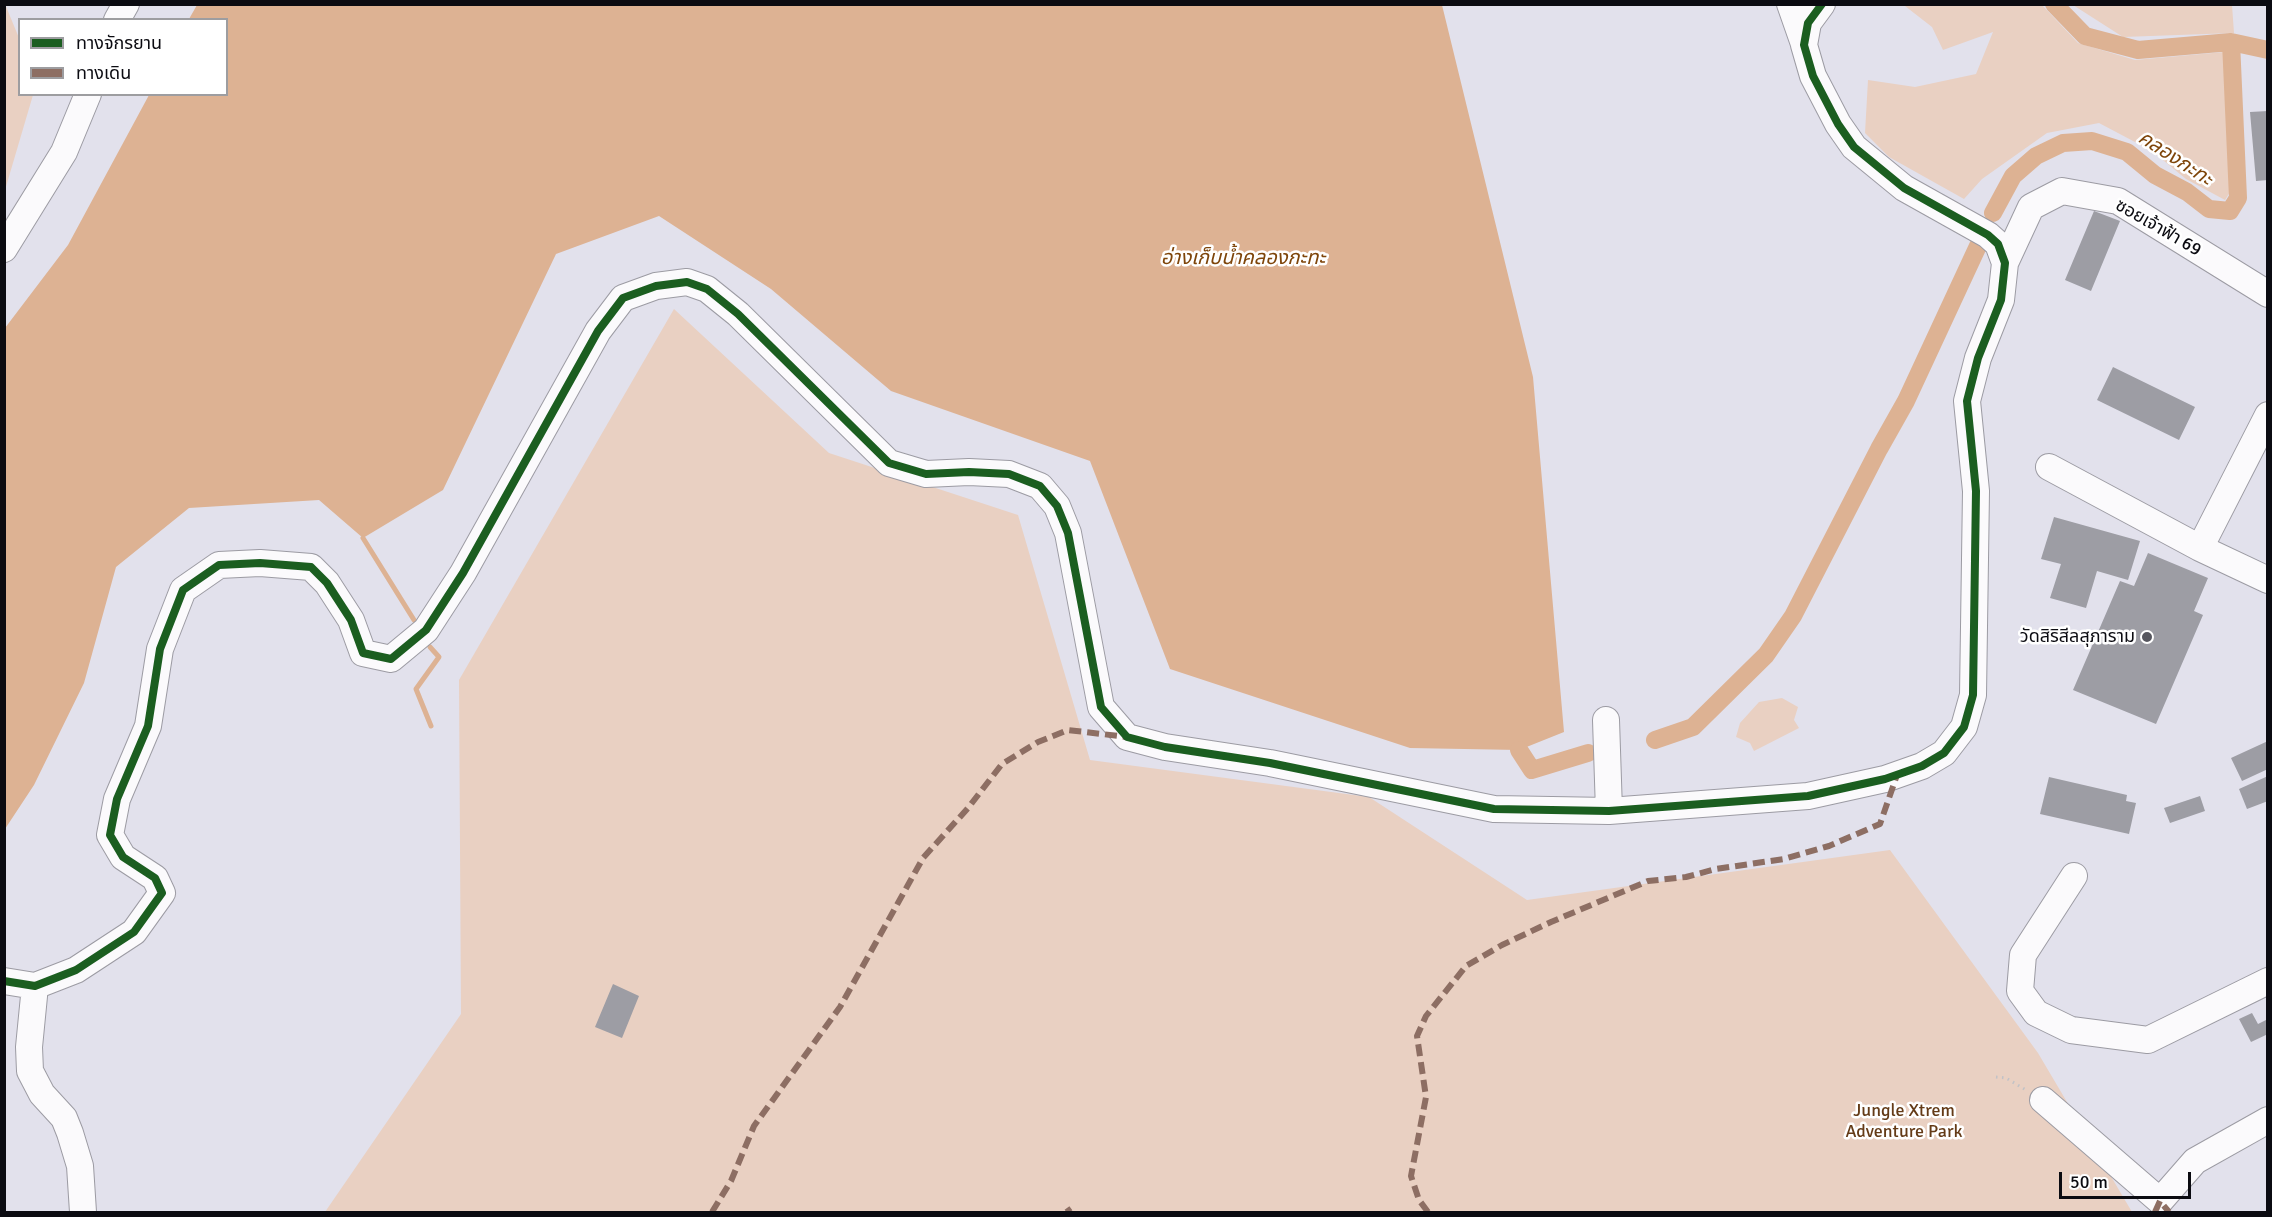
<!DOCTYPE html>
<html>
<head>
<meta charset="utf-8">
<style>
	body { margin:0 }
	#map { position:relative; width:2272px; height:1217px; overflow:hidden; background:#e2e1ec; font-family:Signika,"Noto Sans Thai",sans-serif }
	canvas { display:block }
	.frame { position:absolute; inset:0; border:6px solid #0b0b11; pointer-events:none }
	.legend { position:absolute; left:18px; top:18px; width:210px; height:78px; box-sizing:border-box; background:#fff; border:2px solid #9d9da0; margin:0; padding:8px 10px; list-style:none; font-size:18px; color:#0b0b11 }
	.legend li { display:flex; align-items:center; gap:12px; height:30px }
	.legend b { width:30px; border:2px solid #9d9da0 }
	.scale { position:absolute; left:2059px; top:1172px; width:132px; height:27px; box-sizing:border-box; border:3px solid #0b0b11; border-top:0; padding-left:8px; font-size:18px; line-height:21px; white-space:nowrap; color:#0b0b11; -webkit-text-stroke:4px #fff; paint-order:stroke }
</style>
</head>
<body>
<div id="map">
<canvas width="2272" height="1217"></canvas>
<div class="frame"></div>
<ul class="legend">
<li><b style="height:8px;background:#1b5e20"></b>ทางจักรยาน</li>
<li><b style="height:8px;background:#8d6e63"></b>ทางเดิน</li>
</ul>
<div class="scale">50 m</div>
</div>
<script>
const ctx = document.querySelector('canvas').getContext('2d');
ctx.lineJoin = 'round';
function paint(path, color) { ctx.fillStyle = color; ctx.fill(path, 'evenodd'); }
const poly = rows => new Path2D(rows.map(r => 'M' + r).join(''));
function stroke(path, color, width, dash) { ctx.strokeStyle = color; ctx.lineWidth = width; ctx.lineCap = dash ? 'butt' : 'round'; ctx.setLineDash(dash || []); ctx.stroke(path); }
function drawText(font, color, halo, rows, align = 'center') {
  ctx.font = font + ' Signika,"Noto Sans Thai",sans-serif'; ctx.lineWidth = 5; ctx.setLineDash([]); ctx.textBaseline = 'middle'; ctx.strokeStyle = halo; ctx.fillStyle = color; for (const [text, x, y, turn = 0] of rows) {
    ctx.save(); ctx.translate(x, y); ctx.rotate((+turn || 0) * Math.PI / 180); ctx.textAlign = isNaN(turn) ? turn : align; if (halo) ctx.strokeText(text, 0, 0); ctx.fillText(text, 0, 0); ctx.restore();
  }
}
paint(poly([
	[5,4,19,38,20,94,33,95,5,190],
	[1906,5,2042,5,2078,43,2135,60,2224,52,2230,192,2225,200,2186,179,2152,151,2099,123,2047,133,1982,179,1964,199,1889,157,1865,133,1868,80,1915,87,1976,74,1993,32,1943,50,1932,27,1905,6],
	[2073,5,2232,5,2234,33,2123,37],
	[674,309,829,453,1018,515,1090,760,1369,797,1527,900,1890,850,2038,1053,2132,1212,325,1212,461,1014,459,680],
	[1782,698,1798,707,1794,720,1799,728,1754,751,1750,743,1736,737,1740,723,1759,702]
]), '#e9d0c2');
paint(poly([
	[197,5,1442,5,1533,377,1564,732,1519,750,1410,748,1170,669,1090,461,891,391,771,289,659,216,556,254,443,490,363,538,319,500,189,508,116,567,84,683,34,785,5,829,5,328,68,245,149,95,226,94,226,20,189,19]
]), '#ddb293');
stroke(poly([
	[363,538,414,620],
	[430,647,439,657,416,689,431,726]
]), '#ddb293', 5);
stroke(poly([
	[2054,4,2085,36,2138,50,2231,42,2268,50],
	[1993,213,2013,176,2036,156,2063,143,2092,141,2127,152,2155,175,2187,192,2209,209,2230,211,2238,198,2231,42],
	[1655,740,1693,727,1766,655,1793,616,1879,449,1906,401,1978,246],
	[1519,750,1532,770,1588,753]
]), '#ddb293', 18);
paint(poly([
	[2268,111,2268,180,2256,181,2250,112],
	[2094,211,2120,221,2091,291,2065,280],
	[2113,367,2195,407,2179,440,2097,400],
	[2054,517,2140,541,2128,580,2097,571,2086,608,2050,598,2061,564,2041,559],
	[2148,553,2208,578,2194,611,2203,615,2156,724,2073,690,2120,581,2134,586],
	[2268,741,2268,769,2242,781,2231,758],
	[2268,776,2268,801,2247,809,2239,789],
	[2049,777,2127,795,2126,801,2136,803,2129,834,2040,814],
	[2200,796,2205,811,2170,823,2164,808],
	[613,984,639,996,622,1038,595,1027],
	[2252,1013,2258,1024,2266,1020,2268,1034,2251,1042,2239,1019]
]), '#9d9da4');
const minor = poly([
	[1790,4,1804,44],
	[117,20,126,4],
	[4,249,64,152,88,94],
	[2005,263,2031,207,2062,191,2118,201,2268,294],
	[2268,415,2200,548,2268,580],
	[2049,467,2200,548],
	[1606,720,1609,811],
	[2074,876,2023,955,2020,991,2036,1013,2071,1030,2148,1040,2268,981],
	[4,981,35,986,76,970,134,932,162,893,155,878,123,857,110,835,117,799,148,726,160,649,183,590,219,565,260,563,311,567,327,583,351,620,363,653,391,659,426,630,463,573,598,331,623,298,656,286,687,282,707,289,738,314,889,463,926,474,969,472,1009,474,1040,486,1057,506,1068,533,1101,707,1127,737,1165,747,1270,763,1494,809,1609,811,1808,796,1885,779,1922,766,1944,753,1964,727,1973,695,1976,491,1967,401,1978,358,2001,300,2005,263,1998,244,1988,235,1904,188,1854,147,1838,124,1813,76,1804,45,1808,23,1822,4],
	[35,986,29,1047,30,1071,42,1094,64,1118,70,1133,80,1166,83,1212],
	[2043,1100,2160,1201,2195,1161,2268,1120]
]);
stroke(minor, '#9c9ba3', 28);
stroke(poly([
	[1996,1077,2006,1078,2026,1090]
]), '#c2c2c6', 3, [1.5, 4.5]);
stroke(minor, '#fbfafc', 26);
stroke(poly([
	[1067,1208,1070,1212],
	[712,1212,731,1181,754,1126,840,1007,923,858,968,808,1002,764,1038,742,1068,730,1127,737],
	[1428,1212,1419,1200,1411,1176,1426,1097,1417,1036,1426,1016,1466,966,1502,945,1551,922,1648,881,1686,877,1716,869,1784,859,1829,846,1880,824,1897,775],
	[2155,1212,2160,1201,2169,1212]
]), '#8d6e63', 6, [12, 6]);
stroke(poly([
	[4,981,35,986,76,970,134,932,162,893,155,878,123,857,110,835,117,799,148,726,160,649,183,590,219,565,260,563,311,567,327,583,351,620,363,653,391,659,426,630,463,573,598,331,623,298,656,286,687,282,707,289,738,314,889,463,926,474,969,472,1009,474,1040,486,1057,506,1068,533,1101,707,1127,737,1165,747,1270,763,1494,809,1609,811,1808,796,1885,779,1922,766,1944,753,1964,727,1973,695,1976,491,1967,401,1978,358,2001,300,2005,263,1998,244,1988,235,1904,188,1854,147,1838,124,1813,76,1804,45,1808,23,1822,4]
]), '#1b5e20', 8);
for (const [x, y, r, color] of [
	[2147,637,6,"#56565e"]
]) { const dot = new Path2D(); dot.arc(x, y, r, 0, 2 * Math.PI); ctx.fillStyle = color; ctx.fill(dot); stroke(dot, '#fff', 2); }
drawText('18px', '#0b0b11', '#fff', [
	["ซอยเจ้าฟ้า 69",2158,228,30]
]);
drawText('18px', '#0b0b11', '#fff', [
	["วัดสิริสีลสุภาราม",2135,637]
], 'right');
drawText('18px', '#643b17', '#fff', [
	["Jungle Xtrem",1904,1111],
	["Adventure Park",1904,1132]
]);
drawText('italic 20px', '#7e450a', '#fff', [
	["คลองกะทะ",2175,159,33],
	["อ่างเก็บน้ำคลองกะทะ",1243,259]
]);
</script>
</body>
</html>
